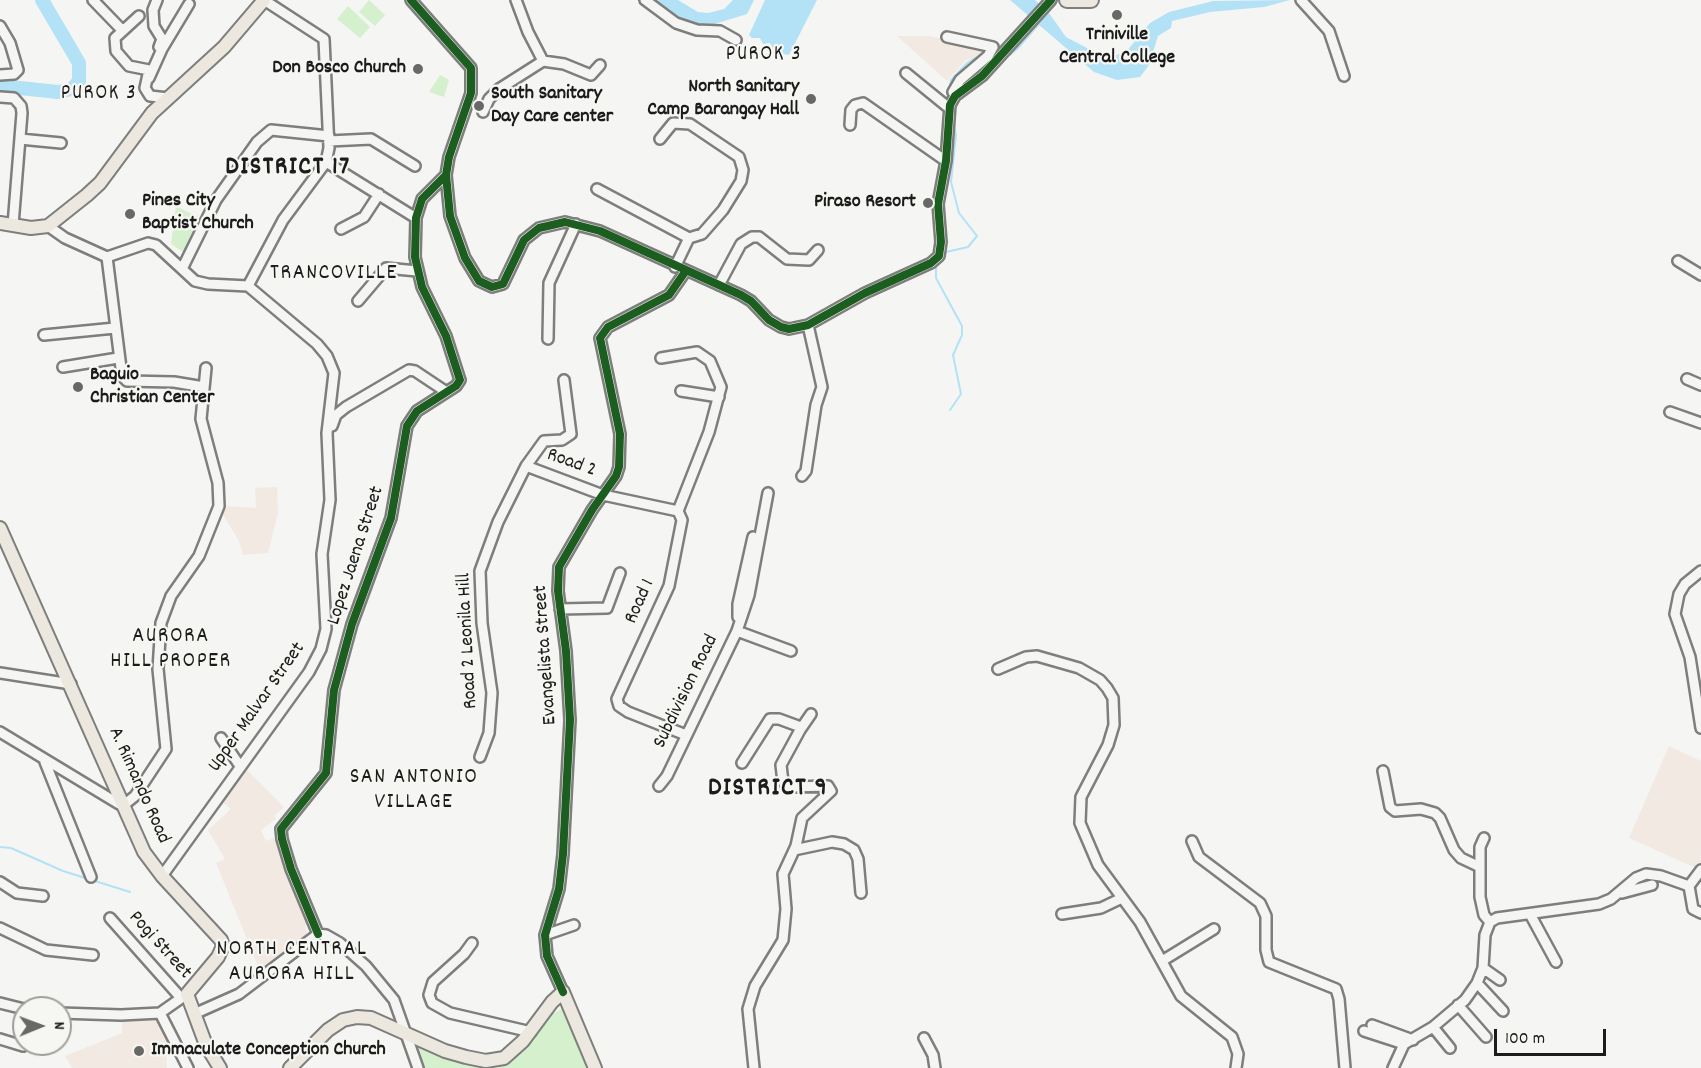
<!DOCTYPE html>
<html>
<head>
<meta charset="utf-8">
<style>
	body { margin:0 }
	#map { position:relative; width:1701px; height:1068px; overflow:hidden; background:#f5f5f3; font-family:Dekko,sans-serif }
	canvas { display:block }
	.north { position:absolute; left:12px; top:996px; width:60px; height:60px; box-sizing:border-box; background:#f6f6f2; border:2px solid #9f9f9c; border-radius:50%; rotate:89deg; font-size:16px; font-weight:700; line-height:24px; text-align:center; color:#1c1c1c }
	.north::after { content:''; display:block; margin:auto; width:21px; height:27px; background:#686867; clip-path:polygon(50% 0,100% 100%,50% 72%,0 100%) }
	.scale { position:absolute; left:1494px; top:1029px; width:112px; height:27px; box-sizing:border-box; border:3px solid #1c1c1c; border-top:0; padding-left:8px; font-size:18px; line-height:21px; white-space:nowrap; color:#1c1c1c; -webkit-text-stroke:4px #f6f6f2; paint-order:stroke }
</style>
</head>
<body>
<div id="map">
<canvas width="1701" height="1068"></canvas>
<div class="north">N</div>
<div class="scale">100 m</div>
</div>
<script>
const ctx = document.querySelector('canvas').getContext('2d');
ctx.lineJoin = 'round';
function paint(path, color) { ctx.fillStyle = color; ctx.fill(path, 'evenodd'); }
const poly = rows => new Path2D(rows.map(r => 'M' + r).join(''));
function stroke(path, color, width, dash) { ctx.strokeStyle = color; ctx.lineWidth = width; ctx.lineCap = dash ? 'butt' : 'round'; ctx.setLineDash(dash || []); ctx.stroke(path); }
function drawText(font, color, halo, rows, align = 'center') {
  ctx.font = font + ' Dekko,sans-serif'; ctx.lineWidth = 4.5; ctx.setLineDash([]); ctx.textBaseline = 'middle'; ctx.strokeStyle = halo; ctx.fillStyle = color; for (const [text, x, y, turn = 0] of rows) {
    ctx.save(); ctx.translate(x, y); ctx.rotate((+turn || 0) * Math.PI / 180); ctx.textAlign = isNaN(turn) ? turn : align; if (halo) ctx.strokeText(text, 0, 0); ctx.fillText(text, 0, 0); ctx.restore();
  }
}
paint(poly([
	[897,36,929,36,989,49,986,55,966,60,947,81],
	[277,487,278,513,268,553,243,555,239,541,222,513,228,506,256,508,255,488],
	[1669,746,1701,761,1701,866,1698,869,1629,838],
	[243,766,284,807,274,816,276,819,261,830,266,841,274,838,309,924,305,926,309,938,262,976,216,863,225,859,208,830,231,809,219,799],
	[160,1015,174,1042,166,1049,167,1068,72,1068,65,1056,122,1033,122,1018]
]), '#f2e9e2');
paint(poly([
	[369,0,385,15,375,26,359,12],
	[348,6,370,27,360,38,337,19],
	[440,75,449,80,444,97,429,92],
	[176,206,204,220,186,254,171,244],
	[565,1007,591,1068,423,1068,414,1043,486,1065,526,1044,550,1015]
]), '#d5f0cc');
paint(poly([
	[654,0,678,0,698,12,708,13,724,9,733,0,754,0,747,14,708,26,678,18],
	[765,0,817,0,789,55,783,54,780,48,774,50,770,43,763,44,760,38,752,38,749,35],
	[1010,0,1035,0,1049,13,1066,37,1106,58,1126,52,1150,23,1169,12,1213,1,1290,0,1264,7,1210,12,1172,21,1171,28,1158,36,1149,65,1140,77,1117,80,1094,72]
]), '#b3e2f7');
stroke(poly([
	[1006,54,1010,55,1018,48,1038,25],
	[950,86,951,80,967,63,985,52],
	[950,410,961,394,953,355,962,335,962,326,936,278,936,267,946,252,968,247,977,236,959,213,951,182,956,135,953,121],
	[0,847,11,848,63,871,130,892]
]), '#b3e2f7', 2);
stroke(poly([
	[0,86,58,92,72,89,79,81,79,63,42,0]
]), '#b3e2f7', 14);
const minor = poly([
	[93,0,122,30],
	[157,0,153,10,154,26,162,39,159,47],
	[411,0,471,68,471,93,449,157,446,175,450,216,465,258,479,281,492,287,503,284,524,240,539,228,565,222,600,231,741,295,751,301,769,320,781,327,789,329,808,325,865,293,931,263,939,256,941,242,938,204,946,161,950,105,955,96,982,76,1051,0],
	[516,0,528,32,543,61],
	[645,0,676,23,697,30,720,31,736,40],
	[1301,0,1329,31,1344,76],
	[139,16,115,38,116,51,129,66,149,70,145,88,150,96,168,98],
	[0,26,10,43,18,70,14,74,0,75],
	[947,37,993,47,988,56,960,80,953,92,955,96],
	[906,73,949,108],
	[149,78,162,49,189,4],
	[0,97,14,98,21,106,22,113,13,225],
	[483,112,489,99,499,89,543,61,564,64,591,75,600,65],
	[850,125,851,110,855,105,863,103,946,161],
	[20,139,61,143],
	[660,139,673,123,690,124,739,157,743,170,741,181,723,210,702,234,689,238,675,267],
	[329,141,371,139,415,166],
	[326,162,416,218],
	[597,189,689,238],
	[48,226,65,238,107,257],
	[341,229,364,217,379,194],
	[107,257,122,376,127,381,174,382,204,387],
	[107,257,148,243,156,245,195,281,208,284,248,286],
	[1678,261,1701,275],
	[182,269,216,200,257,142,271,130,329,136],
	[719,285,741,244,752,237,759,237,787,259,809,260,818,250],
	[248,286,283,220,326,162,329,148,324,39,264,0],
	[358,301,386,268,417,271],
	[44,335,115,328],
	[548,339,549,283,576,224],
	[661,358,697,352,710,361,721,387,709,432,678,511],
	[63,367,118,358],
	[1687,379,1701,385],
	[681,391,719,397],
	[1670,412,1701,423],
	[332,426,336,415,346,407,409,370,415,371,445,391],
	[526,466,603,495,678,511],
	[802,476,806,471,816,405,822,387,808,325],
	[678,511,682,520,669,586,617,699,619,706,628,712,686,735],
	[1701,571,1685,584,1679,594,1675,614,1690,657,1701,728],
	[560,609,607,608,620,573],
	[738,617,738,604,753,537],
	[737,631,791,651],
	[998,669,1026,657,1037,656,1079,668,1100,680,1107,688,1113,698,1114,725,1108,745,1081,797,1080,823,1098,865,1140,922,1181,996,1232,1037,1238,1054,1236,1068],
	[0,673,71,684],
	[800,730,811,714],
	[0,732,119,804,125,804,135,796,166,749,158,669,161,623,171,596,199,556,219,506,218,483,201,419,206,368],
	[221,738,240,766],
	[480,757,489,733,492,693,482,623,480,571,498,522,526,466,544,441,562,440,571,434,564,380],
	[45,762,91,877],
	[742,763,770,719,779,719,798,726,800,730,781,765,783,782,792,787,828,786,831,791,802,818,796,846,783,874,786,909,783,940,755,986,748,1009,754,1068],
	[1383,771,1390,807,1395,811,1421,809,1435,813,1440,818,1454,850,1461,858,1480,867],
	[659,786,667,776,737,631,749,595,768,493],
	[1484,838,1480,847,1480,897,1484,915,1490,922],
	[1192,841,1199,857,1260,903,1266,916,1266,950,1269,962,1336,989,1339,999,1345,1068],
	[794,850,832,842,844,844,854,850,858,859,861,893],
	[1701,870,1689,886,1693,909,1701,913],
	[162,876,309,672,321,649,326,629,322,554,330,500,327,433,334,373,327,356,317,344,248,286],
	[0,882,17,893,43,896],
	[1622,893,1652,885],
	[1062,914,1101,908,1122,898],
	[1530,914,1556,962],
	[110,918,181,998],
	[0,928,46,950,93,955],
	[318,934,291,869,282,839,281,829,326,773,334,690,352,624,391,518,407,426,417,411,456,386,460,380,446,336,422,287,415,257,416,218,422,199,446,175],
	[318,934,326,935,340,943,366,966,394,1000,418,1068],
	[545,935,574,925],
	[472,943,464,954,433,982,429,995,432,1003,450,1013,531,1032],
	[1162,961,1214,929],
	[1483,968,1500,980],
	[1477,983,1503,1011],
	[563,992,547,956,545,935,559,889,563,854,570,720,566,651,558,591,559,567,592,510,616,476,619,467,620,434,600,338,608,327,669,295,685,272],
	[0,1003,24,1009],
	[1458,1005,1486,1037],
	[60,1013,121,1015,160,1013,187,994],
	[160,1013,188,1068],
	[194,1014,239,994,318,934],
	[1372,1025,1413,1040],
	[1433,1027,1450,1048],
	[1364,1031,1404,1044],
	[924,1038,933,1055,935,1068],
	[0,1039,23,1046],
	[1393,1068,1404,1044,1433,1027,1465,1000,1477,983,1483,968,1485,935,1490,922,1497,918,1599,904,1611,899,1636,878,1646,874,1661,876,1689,886]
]);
const major = poly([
	[0,223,31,228,48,226,87,195,100,183,152,113,224,47,264,0],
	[0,528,144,852,162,876,221,940,223,946,218,957,187,994,206,1045,220,1068],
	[290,1068,328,1030,343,1020,357,1017,371,1018,445,1051,466,1057,486,1061,504,1058,523,1041,552,1002,563,992,595,1068]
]);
const highway = poly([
	[1067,0,1091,0]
]);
stroke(minor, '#7e7e7d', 14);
stroke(major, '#7e7e7d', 16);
stroke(highway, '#7e7e7d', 18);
stroke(minor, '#f5f5f3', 9);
stroke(major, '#ece8df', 12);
stroke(highway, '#ece8df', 14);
stroke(poly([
	[411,0,471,68,471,93,449,157,446,175,450,216,465,258,479,281,492,287,503,284,524,240,539,228,565,222,600,231,741,295,751,301,769,320,781,327,789,329,808,325,865,293,931,263,939,256,941,242,938,204,946,161,950,105,955,96,982,76,1051,0],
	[318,934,291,869,282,839,281,829,326,773,334,690,352,624,391,518,407,426,417,411,456,386,460,380,446,336,422,287,415,257,416,218,422,199,446,175],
	[563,992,547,956,545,935,559,889,563,854,570,720,566,651,558,591,559,567,592,510,616,476,619,467,620,434,600,338,608,327,669,295,685,272]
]), '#1b5e20', 8);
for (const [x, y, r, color] of [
	[1117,15,6,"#686867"],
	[418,69,6,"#686867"],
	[811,99,6,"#686867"],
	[479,106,6,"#686867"],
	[928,203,6,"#686867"],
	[130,214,6,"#686867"],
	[78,387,6,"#686867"],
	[139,1051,6,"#686867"]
]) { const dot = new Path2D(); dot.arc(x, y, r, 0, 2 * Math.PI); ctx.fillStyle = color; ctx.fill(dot); stroke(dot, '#f6f6f2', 2); }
drawText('bold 20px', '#1c1c1c', '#f6f6f2', [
	["Triniville",1117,36,"center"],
	["Central College",1117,59,"center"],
	["Don Bosco Church",406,69,"right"],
	["North Sanitary",799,88,"right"],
	["Camp Barangay Hall",799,111,"right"],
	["South Sanitary",491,95],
	["Day Care center",491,118],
	["Pines City",142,202],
	["Baptist Church",142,225],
	["Piraso Resort",916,203,"right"],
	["Baguio",90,376],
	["Christian Center",90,399],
	["Immaculate Conception Church",151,1051]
], 'left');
drawText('20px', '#1c1c1c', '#f6f6f2', [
	["Road 2",571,464,20],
	["Lopez Jaena Street",357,556,-72],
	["Road 1",641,602,-66],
	["Road 2 Leonila Hill",469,641,-93],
	["Evangelista Street",547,655,-94],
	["Subdivision Road",687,692,-64],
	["Upper Malvar Street",258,708,-55],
	["A. Rimando Road",138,786,66],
	["Pogi Street",159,946,48]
]);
ctx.letterSpacing = '1.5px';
drawText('21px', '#1c1c1c', '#f6f6f2', [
	["PUROK 3",764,56],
	["PUROK 3",99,95]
]);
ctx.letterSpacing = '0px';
ctx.letterSpacing = '1.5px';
drawText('22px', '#1c1c1c', '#f6f6f2', [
	["TRANCOVILLE",334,275],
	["AURORA",171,638],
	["HILL PROPER",171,663],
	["SAN ANTONIO",414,779],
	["VILLAGE",414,804],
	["NORTH CENTRAL",292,951],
	["AURORA HILL",292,976]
]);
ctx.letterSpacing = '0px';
ctx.letterSpacing = '1.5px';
drawText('bold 26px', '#1c1c1c', '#f6f6f2', [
	["DISTRICT 17",288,169],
	["DISTRICT 9",768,790]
]);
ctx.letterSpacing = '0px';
</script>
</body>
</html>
